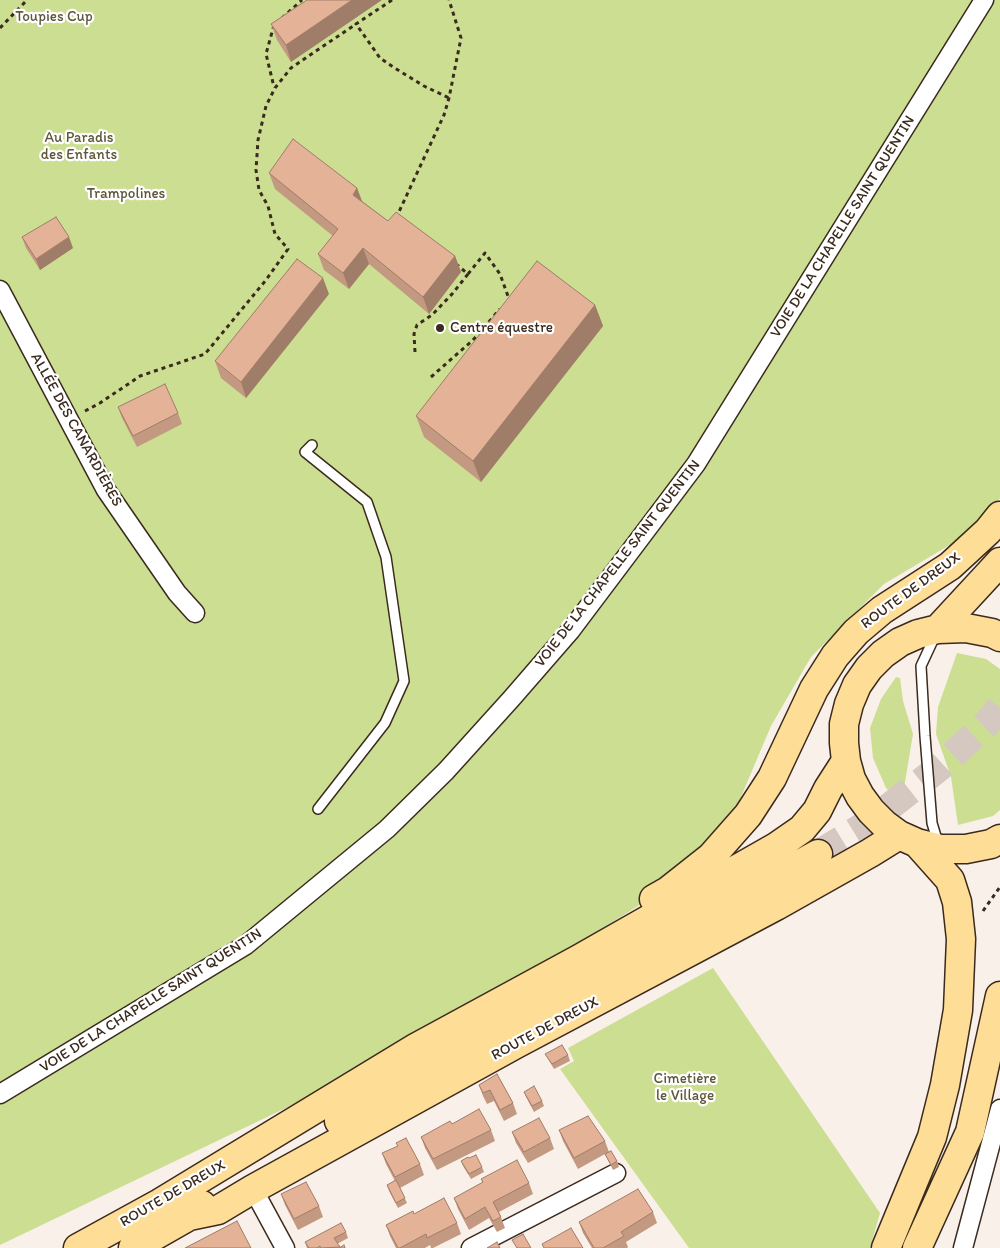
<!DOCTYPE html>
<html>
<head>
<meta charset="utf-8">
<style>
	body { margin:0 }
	canvas { display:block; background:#faf0ea }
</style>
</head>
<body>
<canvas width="1000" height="1248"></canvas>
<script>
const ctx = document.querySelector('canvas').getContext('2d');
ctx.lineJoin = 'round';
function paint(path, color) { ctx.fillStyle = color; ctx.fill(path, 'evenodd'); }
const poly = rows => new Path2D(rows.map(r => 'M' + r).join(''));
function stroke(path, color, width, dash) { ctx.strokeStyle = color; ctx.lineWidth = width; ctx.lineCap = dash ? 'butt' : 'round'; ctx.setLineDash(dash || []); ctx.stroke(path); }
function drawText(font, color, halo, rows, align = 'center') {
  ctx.font = font + ' Itim,sans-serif'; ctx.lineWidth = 4.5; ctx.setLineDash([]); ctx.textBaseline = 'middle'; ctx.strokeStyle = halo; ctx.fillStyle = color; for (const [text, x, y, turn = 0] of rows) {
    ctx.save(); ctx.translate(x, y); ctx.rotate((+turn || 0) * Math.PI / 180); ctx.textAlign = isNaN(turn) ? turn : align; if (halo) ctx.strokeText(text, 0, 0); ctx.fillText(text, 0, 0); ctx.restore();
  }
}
paint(poly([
	[0,0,1000,0,1000,498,980,527,884,584,811,657,771,726,735,811,691,873,409,1049,0,1245],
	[957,653,986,659,1000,669,1000,810,993,816,958,825,951,777,936,734,938,707],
	[896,677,900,678,903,701,913,734,905,782,904,805,886,788,873,758,870,728,881,699],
	[713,968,880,1213,870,1248,689,1248,560,1069,574,1061,568,1048]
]), '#cbde92');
stroke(poly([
	[818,854,870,822,940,767,988,722,1000,708]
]), '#d4c8c1', 28, [28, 14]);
const lane = poly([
	[312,445,305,452,367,502,386,557,404,681,385,723,318,809],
	[935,636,921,666,925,736,932,823,938,843]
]);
const street = poly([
	[0,290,106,490,177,593,195,613],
	[0,1094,246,945,387,829,446,771,512,698,571,630,696,464,984,0],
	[253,1189,285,1248],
	[471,1248,616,1173],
	[963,1248,1000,1109]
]);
const primary = poly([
	[938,629,1000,562],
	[1000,637,992,633,966,628,938,629,918,634,900,642,883,654,869,668,857,685,849,704,844,724,844,743,846,761,851,779,860,796,871,811,884,824,899,835,917,843,941,849,966,849,991,844,1000,839],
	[654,899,668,891,711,857,748,815,772,778,814,689,835,656,856,632,882,610,950,566,988,531,1000,516],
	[339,1121,386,1093,818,854],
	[189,1216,218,1210,253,1189,516,1044,776,906,870,853,899,835],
	[78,1248,160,1203,417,1047,579,959,776,847,802,829,817,811,828,789,846,761],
	[133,1248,189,1216,202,1205],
	[886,1248,932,1137,945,1085,958,1010,961,939,957,902,950,880,917,843],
	[917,1248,970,1132,1000,996]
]);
stroke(lane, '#3b2a1e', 12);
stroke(street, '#3b2a1e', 21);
stroke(primary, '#3b2a1e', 31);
stroke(poly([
	[392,0,356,24,380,58,393,67,424,86,449,98],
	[282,18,302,0],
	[274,25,266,54,274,87],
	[0,28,27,0],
	[399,217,397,216,444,115,449,98,461,38,449,0],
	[468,274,485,253,500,274,509,299],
	[415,352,414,334,417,325,432,315,453,293,468,274,456,264],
	[431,377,473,340,500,309],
	[85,411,100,403,140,376,205,354,266,280,288,249,275,234,268,206,259,190,256,170,258,140,266,106,275,88,291,68,356,24],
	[983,911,1000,887]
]), '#3b2a1e', 3, [4, 4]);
stroke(lane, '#fff', 9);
stroke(street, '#fff', 18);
stroke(primary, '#fedd96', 28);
paint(poly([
	[307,0,291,62,277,40,271,24],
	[269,173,357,188,362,201,388,221,455,256,461,272,429,314,369,264,349,289,324,270,318,254,333,236,275,189],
	[22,237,73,248,40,270,26,248],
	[329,294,246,398,221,378,215,361],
	[595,305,603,326,481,482,424,437,416,416],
	[118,407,178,413,182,424,137,447,122,418],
	[545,1054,568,1055,570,1061,554,1069],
	[497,1074,513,1103,517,1114,504,1121,494,1101,487,1104,483,1096,479,1085],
	[524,1092,542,1101,544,1106,534,1112,526,1097],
	[491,1130,495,1141,437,1170,425,1148,421,1137],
	[559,1130,605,1141,609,1152,617,1161,619,1167,613,1170,605,1154,578,1169,563,1141],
	[512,1132,550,1138,554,1149,528,1163,516,1143],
	[382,1153,420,1164,424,1175,400,1188,407,1203,398,1208,389,1191,387,1185,395,1181,386,1164],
	[469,1158,482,1167,484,1172,471,1179,463,1166,461,1161],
	[481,1179,529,1183,533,1194,499,1212,505,1228,497,1232,489,1218,469,1230,458,1209,454,1198,483,1183],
	[281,1194,319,1206,323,1217,298,1230,285,1205],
	[653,1212,657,1223,626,1242,628,1247,627,1248,592,1248,583,1233,579,1222],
	[414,1214,457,1223,461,1234,433,1248,431,1248,430,1245,425,1248,396,1248,390,1236,386,1225],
	[346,1232,348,1238,337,1244,340,1247,345,1248,307,1248,305,1242]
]), '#c49981');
paint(poly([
	[352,0,382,0,291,62,286,45],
	[357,188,363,204,353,195],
	[69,237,73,248,40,270,36,259],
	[363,248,369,264,349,289,343,273],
	[455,256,461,272,429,314,423,297],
	[323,278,329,294,246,398,241,382],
	[595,305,603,326,481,482,473,461]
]), '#a07d69');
const building = poly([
	[307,0,352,0,286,45,271,24,307,0],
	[293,139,357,188,353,195,388,221,396,212,455,256,423,297,363,248,343,273,318,254,338,229,269,173,293,139],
	[56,217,69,237,36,259,22,237,56,217],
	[297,259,323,278,241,382,215,361,297,259],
	[537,261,595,305,473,461,416,416,537,261],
	[165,384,178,413,133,436,118,407,165,384],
	[562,1045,568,1055,552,1064,545,1054,562,1045],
	[497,1074,513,1103,500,1110,490,1090,483,1093,479,1085,497,1074],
	[534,1086,542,1101,532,1106,524,1092,534,1086],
	[479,1109,491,1130,433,1159,421,1137,450,1121,452,1124,479,1109],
	[588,1116,605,1141,574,1158,559,1130,588,1116],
	[539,1118,550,1138,524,1152,512,1132,539,1118],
	[406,1138,420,1164,395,1177,382,1153,398,1146,396,1143,406,1138],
	[611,1151,617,1161,611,1165,605,1154,611,1151],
	[476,1155,482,1167,469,1174,461,1161,468,1157,469,1158,476,1155],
	[517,1160,529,1183,493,1202,501,1217,493,1221,485,1207,465,1219,454,1198,483,1182,481,1179,517,1160],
	[396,1180,405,1198,396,1203,387,1185,396,1180],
	[306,1182,319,1206,294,1219,281,1194,306,1182],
	[638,1189,653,1212,621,1232,624,1236,603,1248,594,1248,579,1222,638,1189],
	[444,1198,457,1223,427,1238,426,1234,400,1248,398,1248,386,1225,413,1211,414,1214,444,1198],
	[237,1221,251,1248,185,1248,237,1221],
	[341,1223,346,1232,334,1238,340,1247,321,1248,320,1246,317,1248,309,1248,305,1242,341,1223],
	[571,1228,583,1248,544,1248,542,1244,571,1228],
	[523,1234,531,1248,517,1248,512,1240,523,1234],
	[497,1242,500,1248,487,1248,497,1242],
	[344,1245,345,1248,339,1248,344,1245]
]);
paint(building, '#e4b296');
stroke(building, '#a07d69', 1);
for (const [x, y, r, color] of [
	[440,328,5,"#3b2a1e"]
]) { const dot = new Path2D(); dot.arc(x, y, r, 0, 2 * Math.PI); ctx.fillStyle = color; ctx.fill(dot); stroke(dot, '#fff', 2); }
drawText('15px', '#5f573b', '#fff', [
	["Toupies Cup",54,17],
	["Au Paradis",79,138],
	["des Enfants",79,155],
	["Trampolines",126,194],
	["Cimetière",685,1079],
	["le Village",685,1096]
]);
drawText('15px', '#3b2a1e', '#fff', [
	["VOIE DE LA CHAPELLE SAINT QUENTIN",843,227,-58],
	["ALLÉE DES CANARDIÈRES",76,430,61],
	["VOIE DE LA CHAPELLE SAINT QUENTIN",618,564,-52],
	["ROUTE DE DREUX",911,591,-36],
	["VOIE DE LA CHAPELLE SAINT QUENTIN",151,1001,-32],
	["ROUTE DE DREUX",545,1029,-28],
	["ROUTE DE DREUX",173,1194,-30]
]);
drawText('15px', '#3b2a1e', '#fff', [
	["Centre équestre",450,328]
], 'left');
</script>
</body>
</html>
